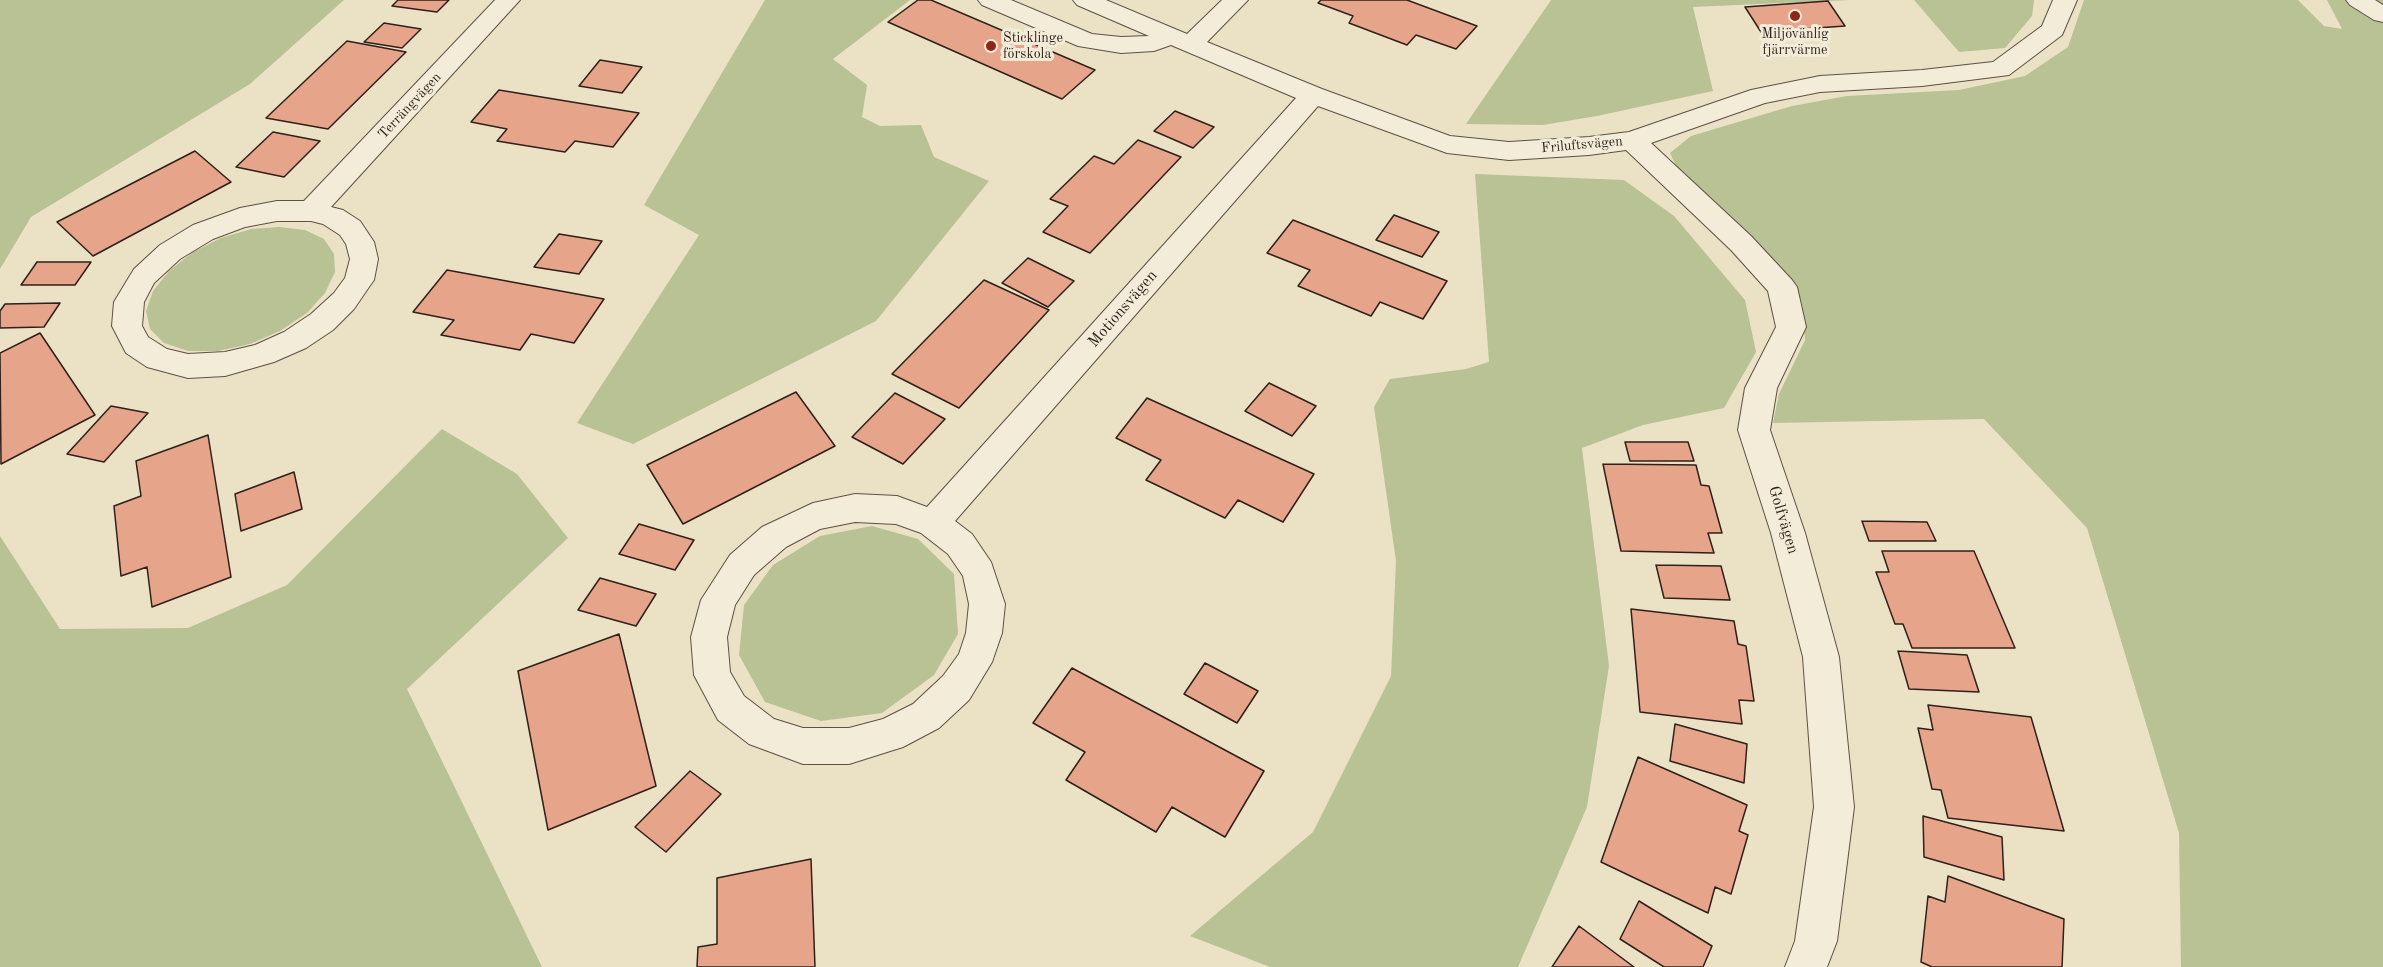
<!DOCTYPE html>
<html>
<head>
<meta charset="utf-8">
<style>
	body { margin:0 }
	canvas { display:block; background:#ebe1c5 }
</style>
</head>
<body>
<canvas width="2383" height="967"></canvas>
<script>
const ctx = document.querySelector('canvas').getContext('2d');
ctx.lineJoin = 'round';
function paint(path, color) { ctx.fillStyle = color; ctx.fill(path, 'evenodd'); }
const poly = rows => new Path2D(rows.map(r => 'M' + r).join(''));
function stroke(path, color, width, dash) { ctx.strokeStyle = color; ctx.lineWidth = width; ctx.lineCap = dash ? 'butt' : 'round'; ctx.setLineDash(dash || []); ctx.stroke(path); }
function drawText(font, color, halo, rows, align = 'center') {
  ctx.font = font + ' "Old Standard TT",serif'; ctx.lineWidth = 6; ctx.setLineDash([]); ctx.textBaseline = 'middle'; ctx.strokeStyle = halo; ctx.fillStyle = color; for (const [text, x, y, turn = 0] of rows) {
    ctx.save(); ctx.translate(x, y); ctx.rotate((+turn || 0) * Math.PI / 180); ctx.textAlign = isNaN(turn) ? turn : align; if (halo) ctx.strokeText(text, 0, 0); ctx.fillText(text, 0, 0); ctx.restore();
  }
}
paint(poly([
	[0,0,344,0,250,84,31,217,0,269],
	[765,0,910,0,833,59,867,85,862,117,880,126,921,125,934,157,989,181,876,321,633,444,577,423,699,235,644,205],
	[1551,0,1850,0,1693,7,1713,91,1597,116,1543,125,1466,124],
	[1914,0,2034,0,2032,16,2005,48,1959,52],
	[2084,0,2298,0,2324,26,2342,29,2327,0,2383,0,2383,967,2181,967,2179,833,2087,528,1984,419,1773,423,1779,394,1805,340,1802,304,1779,265,1678,170,1670,153,1691,136,1792,106,1847,96,1959,90,2025,76,2068,47],
	[1475,174,1624,180,1674,216,1745,300,1756,352,1724,408,1643,425,1582,448,1609,666,1587,807,1518,967,1270,967,1190,936,1313,832,1391,676,1396,561,1374,407,1390,379,1466,369,1489,362],
	[279,227,305,230,324,239,334,254,335,272,325,293,307,313,280,331,250,344,218,351,188,351,164,343,150,329,146,311,153,291,169,271,193,252,221,238,251,229],
	[442,429,517,474,568,538,407,689,542,967,0,967,0,536,60,629,188,628,287,585],
	[872,526,918,539,954,574,958,634,934,675,882,713,821,721,765,702,739,655,744,605,773,565,820,536]
]), '#b9c294');
const building = poly([
	[398,0,449,0,437,12,392,6,398,0],
	[918,0,931,0,1095,70,1062,99,888,22,918,0],
	[1321,0,1407,0,1477,26,1456,49,1416,35,1407,45,1349,23,1353,16,1318,3,1321,0],
	[1828,1,1845,26,1761,32,1745,7,1828,1],
	[384,23,421,29,402,48,364,42,384,23],
	[347,41,406,52,328,129,266,118,347,41],
	[600,60,642,67,622,93,579,86,600,60],
	[499,90,639,113,613,147,575,141,565,152,497,141,507,129,471,122,499,90],
	[1175,111,1214,127,1193,148,1154,131,1175,111],
	[273,132,320,141,284,177,236,167,273,132],
	[1138,140,1181,157,1090,253,1043,232,1068,206,1050,199,1094,156,1114,164,1138,140],
	[195,151,231,182,93,256,57,222,195,151],
	[1394,215,1439,232,1422,257,1376,240,1394,215],
	[1293,220,1447,281,1423,319,1380,302,1371,316,1298,286,1310,270,1267,253,1293,220],
	[559,234,602,241,579,274,534,267,559,234],
	[1028,258,1074,281,1048,307,1002,283,1028,258],
	[37,262,91,262,75,285,21,285,37,262],
	[447,270,604,299,574,343,531,334,520,350,441,335,454,320,413,312,447,270],
	[984,280,1049,310,959,408,892,374,984,280],
	[60,303,44,327,0,328,0,311,5,304,60,303],
	[40,333,95,415,1,464,0,353,40,333],
	[1269,383,1316,406,1292,436,1245,411,1269,383],
	[796,392,835,446,683,524,647,465,796,392],
	[895,393,945,419,903,464,852,437,895,393],
	[1147,398,1314,474,1283,522,1238,500,1225,518,1146,480,1161,460,1116,438,1147,398],
	[111,406,148,413,104,462,67,454,111,406],
	[208,435,231,577,152,607,147,567,121,576,114,506,141,496,136,461,208,435],
	[1625,442,1688,442,1694,461,1630,461,1625,442],
	[1603,464,1696,465,1701,485,1709,486,1722,533,1708,533,1714,553,1621,551,1603,464],
	[294,472,302,509,241,531,235,494,294,472],
	[1862,521,1927,522,1936,541,1869,541,1862,521],
	[639,524,694,540,675,570,619,554,639,524],
	[1882,551,1974,551,2015,648,1912,648,1903,624,1895,624,1876,572,1889,572,1882,551],
	[1656,565,1721,566,1730,600,1664,598,1656,565],
	[600,578,656,594,636,626,578,610,600,578],
	[1631,609,1734,621,1738,644,1746,646,1754,701,1739,700,1742,724,1640,712,1631,609],
	[619,634,656,786,548,830,518,671,619,634],
	[1898,651,1967,655,1979,692,1909,689,1898,651],
	[1205,663,1258,691,1237,723,1184,694,1205,663],
	[1072,668,1264,771,1225,837,1172,807,1156,832,1066,780,1085,752,1033,723,1072,668],
	[1928,705,2031,717,2064,831,1948,818,1941,790,1932,789,1918,728,1933,730,1928,705],
	[1675,724,1747,744,1744,783,1670,761,1675,724],
	[1638,757,1747,805,1739,831,1748,835,1731,894,1715,887,1708,913,1601,862,1638,757],
	[690,771,721,794,666,852,635,827,690,771],
	[1923,816,2002,837,2004,880,1924,857,1923,816],
	[811,859,815,967,697,967,698,947,717,944,717,878,811,859],
	[1948,876,2064,919,2062,967,1932,967,1921,962,1928,896,1945,902,1948,876],
	[1639,901,1712,946,1703,967,1664,967,1620,939,1639,901],
	[1579,926,1634,967,1552,967,1579,926]
]);
paint(building, '#e6a48b');
stroke(building, '#2f2019', 1.5);
const minor = poly([
	[495,0,520,0,331,207,343,210,360,221,374,242,378,259,374,280,369,287,354,309,333,330,306,348,274,362,225,376,188,378,147,367,126,353,112,326,114,302,134,269,160,245,193,225,240,208,277,201,304,201,495,0],
	[277,221,311,221,323,224,340,235,346,244,350,259,345,278,334,293,311,314,284,332,255,345,225,352,188,354,167,349,148,337,142,326,144,302,154,283,180,259,213,239,245,227,277,221],
	[978,0,1011,0,1092,34,1121,37,1149,36,1077,5,1073,0,1106,0,1187,34,1222,0,1248,0,1207,42,1322,89,1450,136,1509,142,1589,137,1629,132,1751,90,1820,76,1922,70,1993,62,2042,26,2053,0,2077,0,2062,35,2009,75,1922,86,1820,92,1765,103,1651,143,1751,236,1792,280,1797,287,1806,327,1777,388,1770,430,1805,533,1839,657,1854,807,1837,941,1827,967,1785,967,1795,941,1814,807,1803,657,1771,533,1738,430,1745,388,1776,327,1768,291,1731,250,1626,150,1589,155,1509,160,1447,153,1318,106,955,521,972,534,991,562,1005,604,1002,633,992,662,969,700,939,728,903,747,849,764,803,764,749,744,718,720,694,675,691,637,701,600,730,555,762,527,813,503,855,494,897,496,927,507,1296,98,1171,45,1154,51,1121,53,1078,46,982,5,978,0],
	[855,522,896,524,921,533,948,554,963,576,969,604,966,633,959,654,943,676,913,704,883,719,849,728,803,728,774,719,744,696,730,672,727,637,735,605,754,575,786,547,820,529,855,522],
	[2346,0,2375,0,2383,5,2383,22,2374,20,2350,5,2346,0]
]);
stroke(minor, '#5e5044', 2);
paint(minor, '#f2ecd9');
for (const [x, y, r, color] of [
	[1795,16,6,"#8f2418"],
	[991,46,6,"#8f2418"]
]) { const dot = new Path2D(); dot.arc(x, y, r, 0, 2 * Math.PI); ctx.fillStyle = color; ctx.fill(dot); stroke(dot, '#f2ecd9', 2); }
drawText('14px', '#2f2019', '#f2ecd9', [
	["Miljövänlig",1795,34],
	["fjärrvärme",1795,50],
	["Sticklinge",1003,38,"left"],
	["förskola",1003,54,"left"]
]);
drawText('14px', '#2f2019', '#f2ecd9', [
	["Terrängvägen",410,106,-47],
	["Friluftsvägen",1582,145,-5]
]);
drawText('16px', '#2f2019', '#f2ecd9', [
	["Motionsvägen",1123,309,-49],
	["Golfvägen",1783,520,73]
]);
</script>
</body>
</html>
